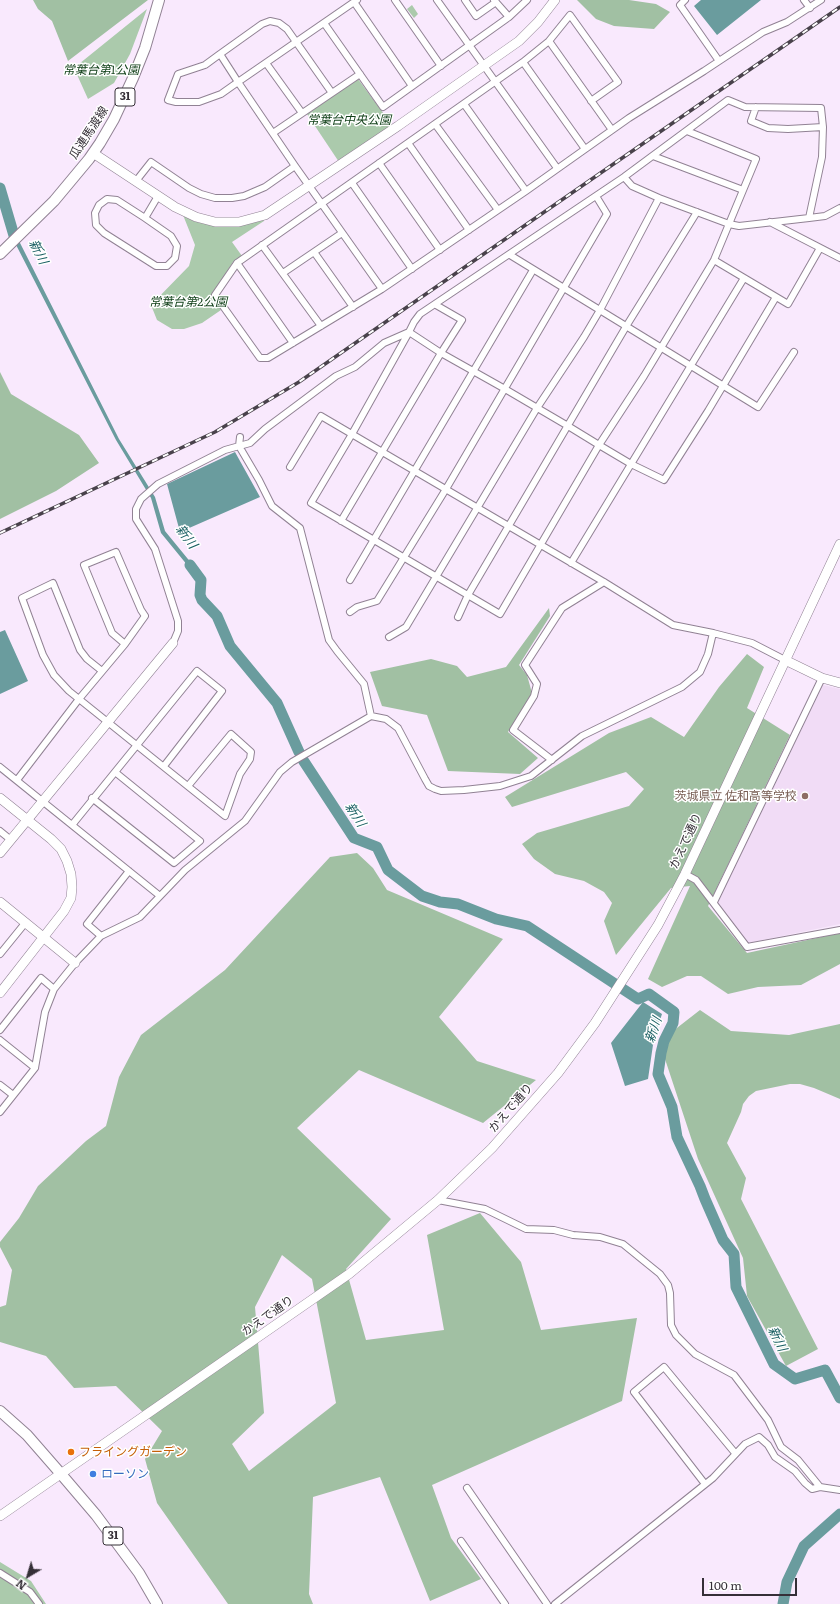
<!DOCTYPE html>
<html>
<head>
<meta charset="utf-8">
<style>
	body { margin:0 }
	#map { position:relative; width:840px; height:1604px; overflow:hidden; background:#f9e9fd; font-family:Literata,serif }
	canvas { display:block }
	.north { position:absolute; left:8px; top:1556px; width:40px; height:40px; -webkit-text-stroke:3px #fff; paint-order:stroke; rotate:218deg; font-size:11px; font-weight:700; line-height:16px; text-align:center; color:#352f37 }
	.north::after { content:''; display:block; margin:auto; width:14px; height:18px; background:#352f37; clip-path:polygon(50% 0,100% 100%,50% 72%,0 100%) }
	.scale { position:absolute; left:702px; top:1578px; width:95px; height:18px; box-sizing:border-box; border:2px solid #352f37; border-top:0; padding-left:5px; font-size:12px; line-height:14px; white-space:nowrap; color:#352f37; -webkit-text-stroke:3px #fff; paint-order:stroke }
</style>
</head>
<body>
<div id="map">
<canvas width="840" height="1604"></canvas>
<div class="north">N</div>
<div class="scale">100 m</div>
</div>
<script>
const ctx = document.querySelector('canvas').getContext('2d');
ctx.lineJoin = 'round';
function paint(path, color) { ctx.fillStyle = color; ctx.fill(path, 'evenodd'); }
const poly = rows => new Path2D(rows.map(r => 'M' + r).join(''));
function stroke(path, color, width, dash) { ctx.strokeStyle = color; ctx.lineWidth = width; ctx.lineCap = dash ? 'butt' : 'round'; ctx.setLineDash(dash || []); ctx.stroke(path); }
function drawText(font, color, halo, rows, align = 'center') {
  ctx.font = font + ' Literata,"Noto Sans JP",serif'; ctx.lineWidth = 3; ctx.setLineDash([]); ctx.textBaseline = 'middle'; ctx.strokeStyle = halo; ctx.fillStyle = color; for (const [text, x, y, turn = 0] of rows) {
    ctx.save(); ctx.translate(x, y); ctx.rotate((+turn || 0) * Math.PI / 180); ctx.textAlign = isNaN(turn) ? turn : align; if (halo) ctx.strokeText(text, 0, 0); ctx.fillText(text, 0, 0); ctx.restore();
  }
}
paint(poly([
	[823,685,840,689,840,924,748,943,718,902]
]), '#f1dcf6');
paint(poly([
	[412,5,418,14,414,18,407,9],
	[147,9,130,54,114,83,88,99,74,68],
	[358,79,392,125,339,162,307,114],
	[183,215,200,223,240,225,263,218,264,221,232,242,242,256,233,262,212,295,221,310,202,323,184,329,172,329,157,320,151,305,189,266,195,245],
	[0,1562,31,1581,46,1604,0,1604]
]), '#abcaac');
paint(poly([
	[33,0,148,0,68,61,52,21,38,9],
	[577,0,629,0,656,4,670,12,654,29,614,26,596,19],
	[0,372,11,394,79,435,99,463,56,491,0,519],
	[549,608,550,616,519,665,527,675,532,693,508,732,538,758,520,774,448,771,427,715,382,706,370,672,431,659,457,666,467,677,506,667],
	[747,654,764,667,747,708,790,735,708,906,747,953,840,933,840,964,801,985,758,987,728,994,701,976,687,976,662,987,648,979,690,886,671,888,616,955,604,921,612,903,604,892,584,881,555,874,534,859,522,844,537,833,629,806,644,789,626,772,512,807,505,797,609,733,651,717,684,737,719,687],
	[357,853,373,868,387,890,503,939,439,1017,477,1061,536,1080,483,1123,359,1070,297,1128,391,1219,346,1269,366,1340,444,1330,427,1235,480,1213,521,1262,541,1330,637,1318,622,1401,432,1485,451,1538,481,1579,430,1601,380,1477,313,1497,309,1594,313,1604,228,1604,157,1503,145,1459,162,1431,116,1386,74,1388,46,1356,0,1342,0,1307,6,1305,12,1270,0,1247,0,1242,19,1218,38,1186,86,1141,106,1126,119,1077,141,1035,225,970,330,857],
	[282,1255,312,1279,336,1403,249,1471,232,1444,264,1413,255,1307],
	[700,1010,731,1031,789,1035,840,1024,840,1099,814,1088,800,1084,790,1084,756,1091,749,1096,743,1104,741,1112,727,1143,746,1178,741,1199,818,1349,786,1366,747,1296,743,1258,698,1159,664,1056,673,1031]
]), '#a1c0a3');
paint(poly([
	[701,0,761,0,717,35,694,6],
	[12,224,16,235,119,439,155,497,165,531,201,575,197,577,161,533,151,498,116,440,12,237,8,225],
	[235,452,260,497,180,532,167,484],
	[5,630,28,681,0,694,0,632],
	[643,1002,662,1014,654,1038,648,1079,625,1086,611,1043]
]), '#6a9c9e');
stroke(poly([
	[0,188,15,239],
	[190,565,201,580,200,595,202,600,217,616,230,646,277,703,299,752],
	[303,760,354,838,377,847,388,870,422,896,440,902,458,904,496,919,527,926,638,999,649,994,674,1012,673,1023,664,1041,661,1053,658,1074,672,1107,677,1137,700,1186,705,1199,723,1240,734,1254,736,1287,774,1364,795,1379,825,1370,840,1398],
	[783,1604,787,1582,804,1546,840,1514]
]), '#6a9c9e', 11);
const street = poly([
	[357,0,238,82,295,166,382,289],
	[395,0,441,66],
	[437,0,557,168],
	[465,0,476,16,496,2],
	[685,0,680,5,719,61],
	[804,0,810,8],
	[354,2,412,86],
	[509,17,527,0],
	[324,23,383,107,509,17,494,0],
	[549,41,612,130],
	[220,54,205,65,178,74,168,100,176,102,199,102,221,94,238,82,220,54,262,24,270,21,279,23,287,29,332,93],
	[523,62,585,149],
	[266,63,302,113],
	[464,104,526,191],
	[756,107,751,121,768,128,788,129,823,127],
	[435,124,498,210],
	[687,131,756,159,714,260,644,376,599,445,500,614,311,503,352,434,409,332,441,353,505,389,568,426,599,445,631,464,664,480,708,411,776,297],
	[273,133,360,74],
	[408,143,469,230],
	[653,156,743,190],
	[379,163,440,250],
	[624,177,632,186,659,198,729,224,739,226,809,218,825,216,840,208],
	[136,181,151,162,189,188,201,194,215,198,232,198,244,196,265,187,295,166],
	[352,183,412,269],
	[145,218,171,236,177,246,175,258,167,266,156,266,104,233,96,225,95,213,99,205,107,199,117,200,145,218,158,196],
	[770,222,840,258],
	[262,245,321,326],
	[314,252,353,307],
	[510,255,758,407,794,352],
	[714,260,788,304,820,248],
	[237,263,215,295,260,358,268,358,382,289,526,191,629,118,704,71,763,32,787,22,821,0],
	[283,273,342,233],
	[293,343,237,263,523,62,549,41,570,15,618,82,591,101],
	[240,437,239,446,259,480,272,506,300,528,329,640,337,651,364,684,371,716],
	[290,467,321,416,604,582,673,625,713,633,752,643,785,660],
	[341,521,441,353,462,320,436,305],
	[571,563,744,278],
	[350,580,533,270],
	[350,612,357,607,377,601,446,489,607,214,596,196],
	[458,617,468,595,627,325,697,212],
	[389,637,406,627,537,408,584,337,600,310,659,198],
	[173,643,178,631,178,621,155,549,136,519,136,509,141,499,158,484,225,450,250,443,265,429,336,376,355,367,384,343,409,332,414,322,420,314,624,177,728,100,745,107,821,108,823,127,822,157,809,218],
	[102,671,87,659,80,650,53,583,22,598,43,655,54,675,69,691,225,816,240,774,250,759,251,752,231,734,188,786],
	[552,760,513,730,534,696,537,684,525,665,562,608,604,582],
	[0,767,160,896],
	[17,780,79,699,125,644,145,616,141,610,116,552,84,565,112,633,125,644],
	[92,798,174,863,200,841,115,772],
	[72,825,197,671,222,691,164,766],
	[0,831,11,840],
	[685,874,696,880,747,947,840,930],
	[714,902,822,678],
	[101,936,87,924,129,871],
	[0,954,26,922],
	[0,1030,41,978,54,989],
	[0,1040,35,1068],
	[0,1085,13,1095],
	[0,1112,35,1068,45,1012,54,989,75,963,101,936,140,917,185,870,245,821,280,772,292,762,371,716,386,719,398,728,425,779,429,786,435,789,441,791,464,790,500,786,531,776,582,736,682,687,700,672,708,654,713,633],
	[438,1200,485,1209,526,1229,554,1230,573,1235,600,1237,623,1244,660,1274,668,1285,670,1293,671,1325,676,1335,695,1354,734,1375,768,1420,781,1447,798,1460,820,1487,840,1490],
	[705,1484,634,1392,664,1367,735,1453],
	[467,1488,547,1604],
	[461,1541,505,1604],
	[0,1573,30,1592,39,1604],
	[555,1604,713,1478,745,1444,759,1437,768,1445,775,1457,795,1471,805,1483,812,1489,820,1487]
]);
const secondary = poly([
	[93,153,175,207,196,217,215,222,239,222,265,215,398,126,519,41,538,22,555,0],
	[785,660,822,678,840,683],
	[0,798,51,839,61,849,67,861,71,874,72,887,71,898,64,911,0,993],
	[0,853,173,643],
	[0,902,75,963],
	[0,1516,349,1274,438,1200,492,1148,558,1073,595,1023,658,925,685,874,840,544]
]);
const primary = poly([
	[0,254,54,201,89,159,100,143,114,119,133,78,145,48,159,0],
	[0,1411,27,1435,61,1474,96,1515,139,1573,157,1604]
]);
stroke(street, '#918294', 8);
stroke(secondary, '#918294', 10);
stroke(primary, '#918294', 12);
stroke(street, '#fff', 6);
stroke(secondary, '#fff', 9);
stroke(primary, '#fff', 10);
const rail = poly([
	[0,533,215,432,299,382,840,7]
]);
stroke(rail, '#49424b', 3.5);
stroke(rail, '#fff', 2, [6]);
for (const [x, y, r, color] of [
	[805,796,4,"#8d6e63"],
	[71,1452,4,"#e8710a"],
	[93,1474,4,"#3f7fe0"]
]) { const dot = new Path2D(); dot.arc(x, y, r, 0, 2 * Math.PI); ctx.fillStyle = color; ctx.fill(dot); stroke(dot, '#fff', 1.5); }
for (const [x, y, w] of [
	[125,97,20],
	[113,1536,20]
]) { const box = new Path2D(); box.roundRect(x - w / 2, y - 9, w, 18, 3); ctx.fillStyle = '#fff'; ctx.fill(box); stroke(box, '#352f37', 1); }
drawText('bold 11px', '#352f37', null, [
	["31",125,97],
	["31",113,1536]
]);
drawText('italic 12px', '#12411a', '#fff', [
	["常葉台第1公園",101,70],
	["常葉台中央公園",349,120],
	["常葉台第2公園",188,302]
]);
drawText('12px', '#352f37', '#fff', [
	["瓜連馬渡線",89,133,-57],
	["かえで通り",686,841,-65],
	["かえで通り",511,1108,-49],
	["かえで通り",268,1316,-35]
]);
drawText('12px', '#785e54', '#fff', [
	["茨城県立 佐和高等学校",797,796]
], 'right');
drawText('12px', '#c56008', '#fff', [
	["フライングガーデン",79,1452]
], 'left');
drawText('12px', '#366cbe', '#fff', [
	["ローソン",101,1474]
], 'left');
drawText('italic 13px', '#185e61', '#fff', [
	["新川",38,252,63],
	["新川",186,537,53],
	["新川",355,815,57],
	["新川",654,1030,-71],
	["新川",777,1339,64]
]);
</script>
</body>
</html>
